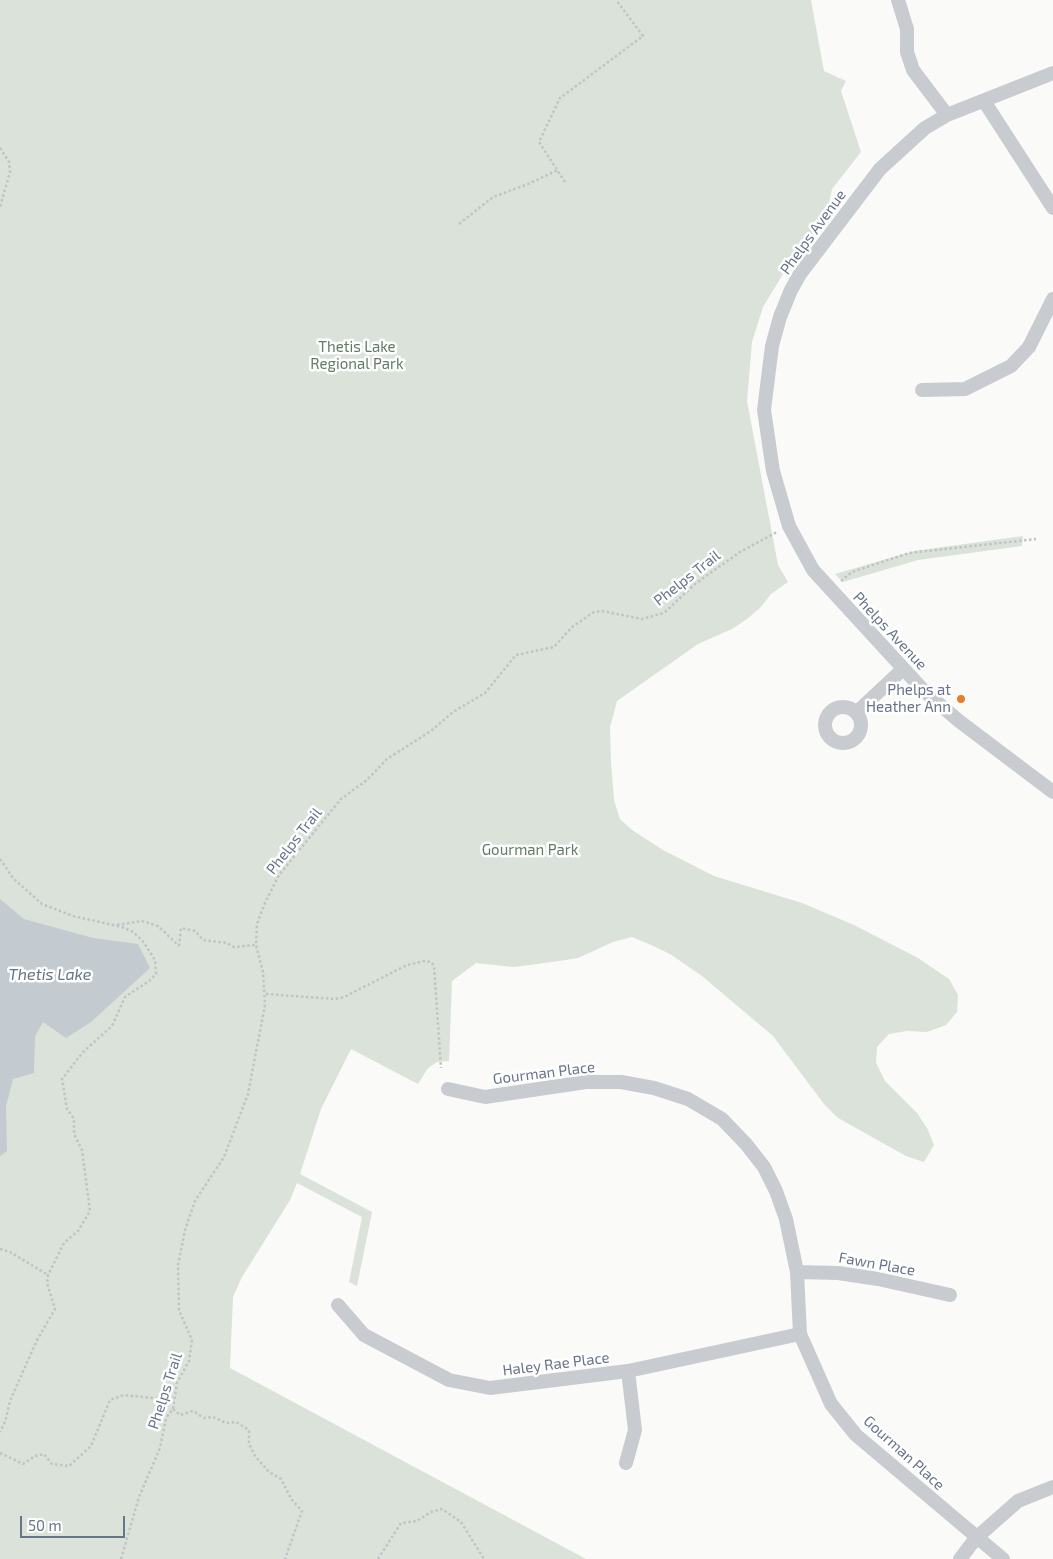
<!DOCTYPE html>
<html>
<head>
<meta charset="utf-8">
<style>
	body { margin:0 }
	#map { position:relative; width:1053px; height:1559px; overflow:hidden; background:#fafaf8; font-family:"Exo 2",sans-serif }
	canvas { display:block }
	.scale { position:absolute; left:20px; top:1516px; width:105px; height:22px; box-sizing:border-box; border:2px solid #68748a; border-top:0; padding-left:6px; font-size:15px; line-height:18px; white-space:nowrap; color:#68748a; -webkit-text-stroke:4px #fff; paint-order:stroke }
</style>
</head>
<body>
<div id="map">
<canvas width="1053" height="1559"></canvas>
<div class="scale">50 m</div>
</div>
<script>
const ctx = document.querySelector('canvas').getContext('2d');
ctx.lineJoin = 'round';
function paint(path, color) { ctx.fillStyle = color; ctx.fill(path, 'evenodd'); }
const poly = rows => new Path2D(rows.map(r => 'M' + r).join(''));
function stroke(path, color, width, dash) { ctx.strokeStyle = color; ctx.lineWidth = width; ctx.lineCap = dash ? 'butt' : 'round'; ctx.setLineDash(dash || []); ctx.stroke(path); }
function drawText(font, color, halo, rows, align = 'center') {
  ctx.font = font + ' "Exo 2",sans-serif'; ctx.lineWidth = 5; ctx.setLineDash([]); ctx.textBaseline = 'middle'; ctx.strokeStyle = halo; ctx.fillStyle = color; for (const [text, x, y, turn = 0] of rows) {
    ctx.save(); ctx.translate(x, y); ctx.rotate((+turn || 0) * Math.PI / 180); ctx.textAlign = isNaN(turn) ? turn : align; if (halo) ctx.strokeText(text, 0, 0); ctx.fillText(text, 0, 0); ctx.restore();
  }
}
paint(poly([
	[0,0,811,0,824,71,846,81,841,91,861,152,832,189,827,214,817,230,783,274,763,307,752,342,747,401,778,565,788,582,771,594,760,608,747,619,732,629,698,644,617,701,610,727,611,763,614,800,620,819,632,830,663,850,714,876,802,903,854,925,918,958,949,979,958,995,957,1012,946,1025,927,1032,907,1031,889,1034,877,1047,876,1063,885,1081,917,1113,927,1128,934,1145,924,1162,906,1156,838,1118,824,1104,773,1036,702,976,670,954,651,945,632,937,613,942,578,958,559,961,514,967,476,963,452,981,449,1061,437,1062,428,1068,418,1084,351,1049,321,1109,300,1174,372,1212,357,1286,349,1282,362,1217,297,1183,290,1200,242,1277,233,1297,230,1368,586,1559,0,1559],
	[1023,536,1022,546,918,560,843,582,835,574,914,551]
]), '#dae2d9');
paint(poly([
	[0,899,24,919,93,938,138,944,150,968,91,1022,66,1038,43,1022,35,1036,34,1073,13,1079,6,1106,7,1151,0,1156]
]), '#c3cad0');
stroke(poly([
	[0,148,9,162,10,172,0,207],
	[565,182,539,142,560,98,643,36,616,0],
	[459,224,493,197,528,184,558,170],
	[841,581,852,572,909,553,1036,539],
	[0,859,13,878,42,904,73,916,122,927,133,932,142,940,155,960,156,974,149,981,125,997,112,1026,83,1052,62,1079,67,1109,74,1119,74,1134,82,1150,90,1211,78,1231,64,1243,48,1275,47,1283,55,1309,37,1340,10,1401,5,1422,0,1432],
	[117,925,142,921,158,926,179,946],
	[179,946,181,928,195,931,203,940,227,943,234,947,256,945],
	[266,994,335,999,344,997,407,965,424,961,431,962,434,966,441,1068],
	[0,1249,10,1252,48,1275],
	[173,1409,180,1415,193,1411,204,1418,213,1417,226,1423,236,1422,249,1430,249,1444,255,1456,269,1472,281,1479,292,1500,302,1511,285,1559],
	[0,1453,23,1464,35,1456,44,1454,52,1464,69,1466,91,1446,110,1400,124,1395,174,1400],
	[121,1559,139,1497,160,1448,166,1418,173,1409,177,1383,189,1361,192,1340,179,1310,178,1265,185,1230,195,1201,224,1157,248,1094,265,1005,263,972,256,945,257,924,264,905,279,875,341,799,367,780,387,759,431,731,453,712,485,693,516,655,554,647,572,627,594,612,602,611,642,619,664,613,695,584,740,552,777,532],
	[378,1559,401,1523,417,1521,431,1512,442,1509,461,1522,484,1559]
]), '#c1c3c6', 2.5, [2.5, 2.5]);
stroke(poly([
	[898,0,907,29,907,52,913,70,947,115],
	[1053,73,947,115,925,128,880,169,800,274,791,290,780,317,772,346,764,410,773,471,789,526,813,570,924,691,959,721,1053,792],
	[984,101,1053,208],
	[922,390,965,389,1011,366,1029,347,1053,299],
	'825 725a18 18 0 1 1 36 0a18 18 0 1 1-36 0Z',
	[857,712,903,669],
	[448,1089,485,1097,586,1082,621,1082,654,1088,688,1099,722,1119,746,1144,764,1167,776,1191,786,1219,797,1272,800,1334,831,1404,856,1435,1003,1559],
	[797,1272,838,1273,878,1279,950,1295],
	[338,1305,364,1335,449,1380,490,1388,628,1371,800,1334],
	[626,1463,635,1430,628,1371],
	[960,1559,976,1538,1018,1501,1053,1487]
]), '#c8cbcf', 14);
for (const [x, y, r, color] of [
	[961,699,5,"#e97e29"]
]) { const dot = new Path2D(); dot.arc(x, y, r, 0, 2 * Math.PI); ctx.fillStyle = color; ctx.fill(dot); stroke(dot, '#fff', 2); }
drawText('15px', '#68748a', '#fff', [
	["Phelps Avenue",813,232,-54],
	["Phelps Trail",687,578,-38],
	["Phelps Avenue",890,631,47],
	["Phelps Trail",294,841,-52],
	["Gourman Place",544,1073,-7],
	["Fawn Place",877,1264,10],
	["Haley Rae Place",556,1364,-7],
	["Phelps Trail",165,1391,-72],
	["Gourman Place",904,1453,42]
]);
drawText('15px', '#637b64', '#fff', [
	["Thetis Lake",357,347],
	["Regional Park",357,364],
	["Gourman Park",530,850]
]);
drawText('15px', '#68748a', '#fff', [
	["Phelps at",951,690],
	["Heather Ann",951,707]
], 'right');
drawText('italic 16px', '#647584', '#fff', [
	["Thetis Lake",50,975]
]);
</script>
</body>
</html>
